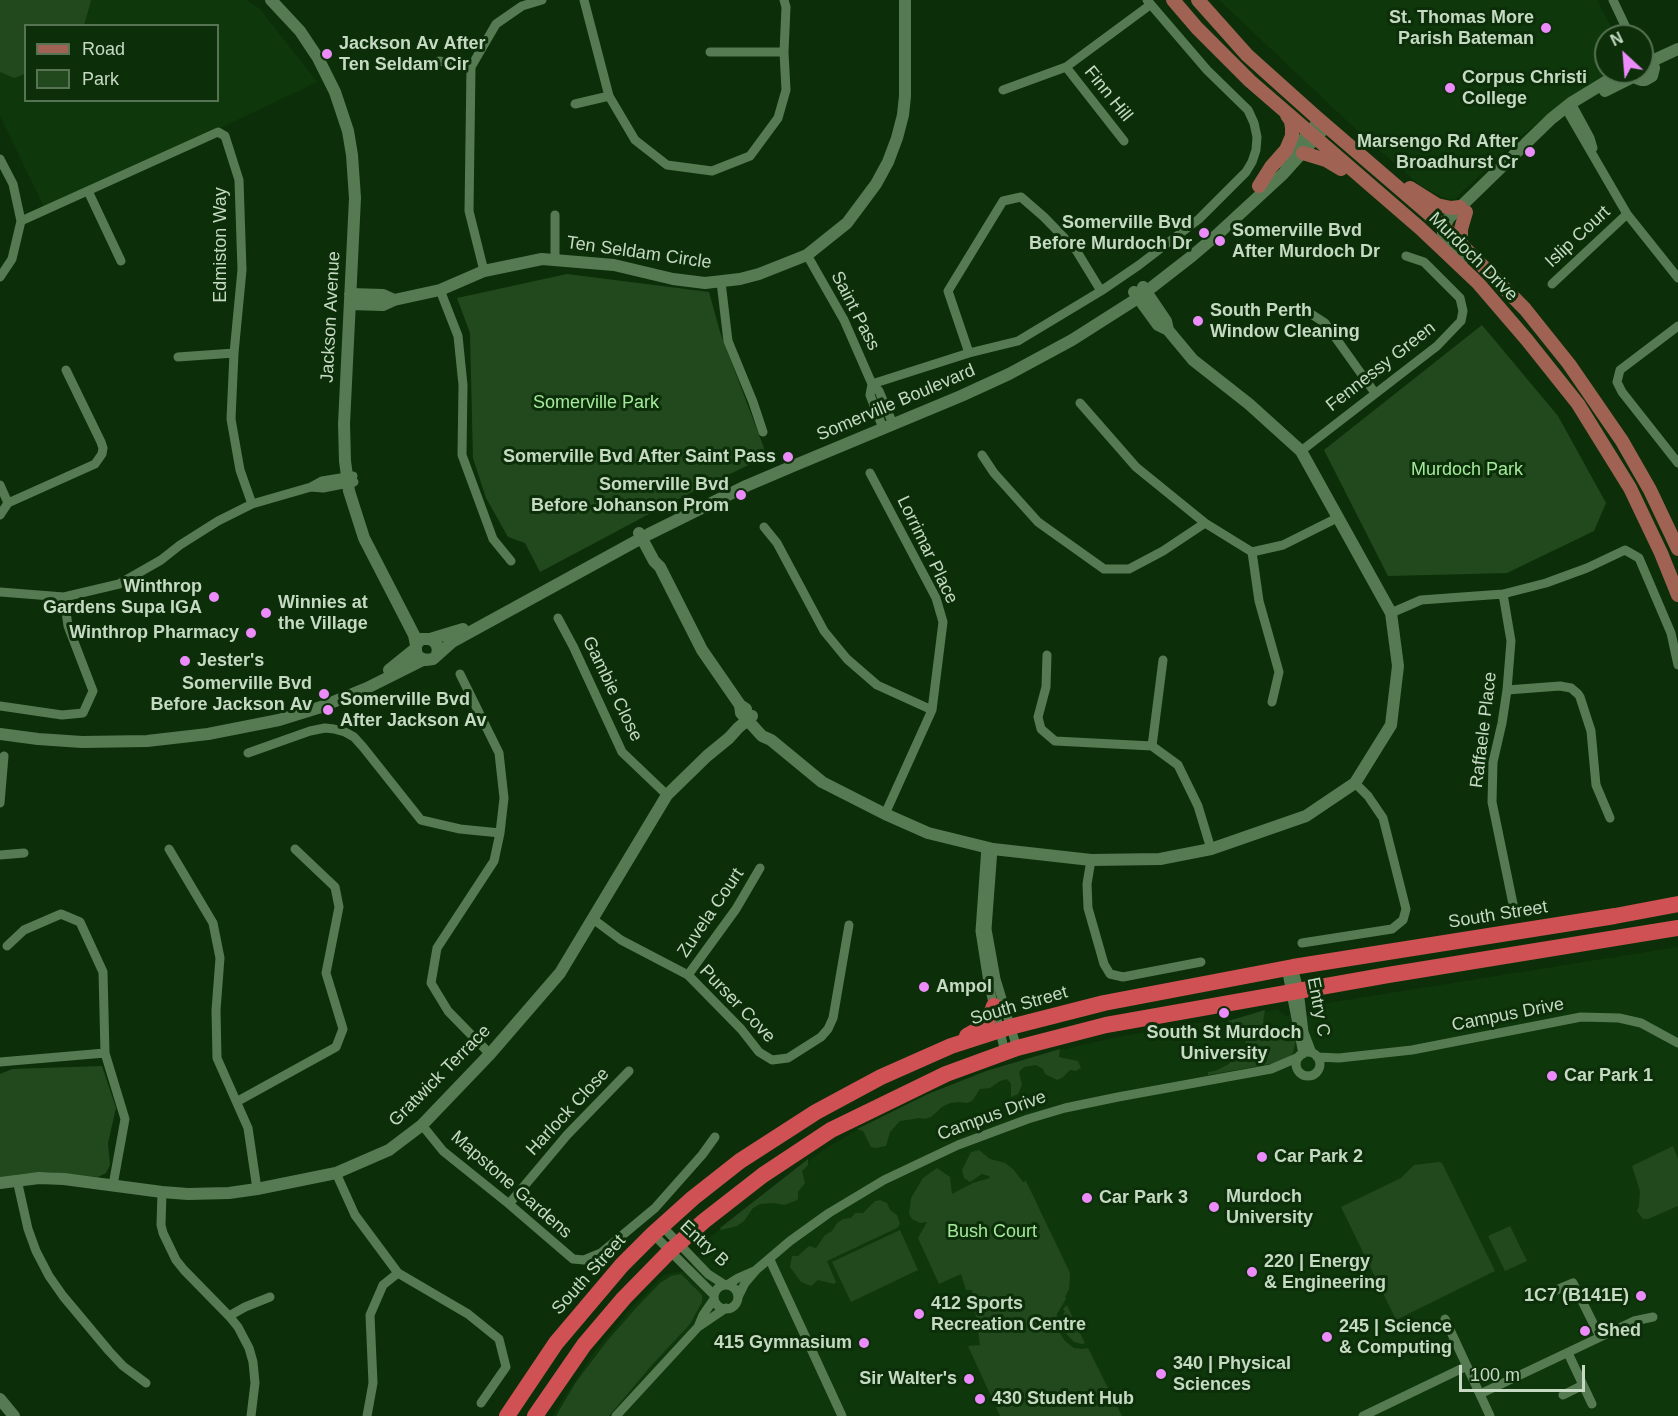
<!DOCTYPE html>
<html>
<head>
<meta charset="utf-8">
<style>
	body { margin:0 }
	#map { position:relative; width:1678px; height:1416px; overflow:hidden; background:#0c2f09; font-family:Arial,sans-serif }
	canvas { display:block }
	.legend { position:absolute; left:24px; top:24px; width:195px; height:78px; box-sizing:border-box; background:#0c2f09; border:2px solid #567353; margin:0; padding:8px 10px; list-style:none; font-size:18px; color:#c5d9c3 }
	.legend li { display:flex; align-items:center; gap:12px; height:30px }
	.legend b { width:30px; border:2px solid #567353 }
	.north { position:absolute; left:1594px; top:24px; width:60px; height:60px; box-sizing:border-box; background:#0c2f09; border:2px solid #567353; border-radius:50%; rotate:334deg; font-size:16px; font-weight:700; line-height:24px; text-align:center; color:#c5d9c3 }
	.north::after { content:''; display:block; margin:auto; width:21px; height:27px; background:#ec8cfb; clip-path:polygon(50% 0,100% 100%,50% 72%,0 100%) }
	.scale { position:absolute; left:1459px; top:1365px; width:126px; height:27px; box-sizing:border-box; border:3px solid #c5d9c3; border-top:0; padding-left:8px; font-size:18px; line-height:21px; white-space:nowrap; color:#c5d9c3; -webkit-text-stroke:4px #0c2f09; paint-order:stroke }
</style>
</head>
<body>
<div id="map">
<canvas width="1678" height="1416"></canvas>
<ul class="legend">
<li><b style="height:8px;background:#9f6253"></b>Road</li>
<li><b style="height:16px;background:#22491e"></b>Park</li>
</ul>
<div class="north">N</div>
<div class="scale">100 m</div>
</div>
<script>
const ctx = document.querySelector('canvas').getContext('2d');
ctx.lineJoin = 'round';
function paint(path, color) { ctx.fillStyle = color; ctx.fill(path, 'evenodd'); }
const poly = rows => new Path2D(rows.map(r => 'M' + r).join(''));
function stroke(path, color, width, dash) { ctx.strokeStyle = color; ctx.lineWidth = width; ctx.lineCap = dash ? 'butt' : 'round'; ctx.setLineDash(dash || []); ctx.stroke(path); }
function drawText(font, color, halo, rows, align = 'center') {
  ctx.font = font + ' Arial,sans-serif'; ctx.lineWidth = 6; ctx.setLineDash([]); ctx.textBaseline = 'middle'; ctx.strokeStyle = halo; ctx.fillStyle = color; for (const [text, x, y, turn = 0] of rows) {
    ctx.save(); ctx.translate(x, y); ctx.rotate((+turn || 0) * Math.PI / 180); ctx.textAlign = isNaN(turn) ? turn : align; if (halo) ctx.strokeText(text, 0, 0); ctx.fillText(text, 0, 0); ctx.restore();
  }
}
paint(poly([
	[0,0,247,0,260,9,317,82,46,211,0,116],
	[26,26,218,26,218,100,26,100],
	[1219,0,1597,0,1616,36,1606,36,1606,72,1615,72,1562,104,1516,140,1454,200,1442,197,1421,186,1365,138],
	[1678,947,1678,1416,552,1416,595,1351,631,1308,663,1276,670,1273,685,1271,697,1259,701,1244,823,1150,857,1130,945,1087,984,1072,1060,1050,1113,1038,1195,1023,1218,1023,1273,1010,1278,1010,1286,1016,1311,1011,1317,1006,1321,1004]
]), '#0e370b');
paint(poly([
	[0,0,91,0,91,1,84,25,26,26,25,74,14,78,0,72],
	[567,274,709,292,720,332,767,456,666,505,540,572,525,543,508,537,486,498,473,458,470,333,457,298],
	[1482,325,1558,416,1606,503,1594,531,1507,573,1388,576,1324,450],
	[1265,1010,1263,1021,1267,1026,1288,1042,1294,1039,1296,1040,1293,1053,1290,1056,1275,1063,1208,1075,1208,1072,1215,1071,1229,1064,1232,1056,1243,1057,1248,1053,1248,1050,1245,1047,1246,1038,1241,1034,1234,1032,1228,1025,1228,1021],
	[1060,1049,1059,1057,1078,1061,1081,1068,1076,1071,1070,1070,1062,1078,1057,1080,1045,1074,1043,1069,1036,1065,1024,1067,1019,1072,1022,1085,1018,1094,1011,1097,1011,1084,1007,1079,1000,1081,990,1088,980,1089,972,1101,967,1103,958,1102,950,1103,942,1107,931,1117,924,1119,920,1118,900,1121,890,1132,886,1146,875,1148,871,1147,863,1131,857,1129,928,1094,986,1071],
	[102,1066,116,1108,108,1143,110,1165,106,1173,98,1177,48,1172,22,1174,0,1178,0,1074,12,1069],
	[1673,1146,1678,1159,1678,1206,1648,1219,1643,1219,1637,1211,1639,1206,1640,1191,1632,1166],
	[979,1150,990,1159,1005,1163,1013,1169,1023,1182,1026,1181,1070,1273,1069,1289,1065,1297,1066,1299,1057,1314,1056,1323,1058,1330,1065,1341,1074,1348,1082,1349,1088,1348,1122,1416,1000,1416,968,1346,980,1345,972,1290,966,1290,961,1274,939,1284,918,1238,927,1222,920,1223,912,1219,909,1214,911,1198,923,1178,937,1168,950,1177,952,1194,973,1183,990,1178,989,1176,982,1174,970,1182,964,1178,962,1170,971,1152],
	[808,1159,808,1165,802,1171,805,1183,798,1192,798,1199,795,1201,784,1205,774,1203,760,1204,753,1208,744,1221,737,1226,721,1230,720,1228],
	[1439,1162,1442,1163,1495,1271,1396,1320,1341,1207,1401,1178,1414,1165],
	[880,1200,887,1203,890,1210,897,1215,900,1224,897,1228,827,1261,836,1282,834,1284,818,1280,811,1286,801,1282,790,1267,792,1256,798,1256,809,1246,816,1248,825,1235,832,1231,837,1223,843,1219,851,1218,855,1213,863,1213,875,1201],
	[1510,1226,1527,1261,1505,1271,1488,1236],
	[900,1230,918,1270,851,1302,832,1262],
	[681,1274,702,1295,702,1302,690,1324,651,1366,609,1416,556,1416,576,1382,608,1340,636,1308,660,1283,671,1276],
	[1067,1305,1077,1327,1085,1343,1082,1344,1074,1342,1064,1331,1061,1323,1063,1320,1062,1317,1065,1311,1063,1309]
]), '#22491e');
stroke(poly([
	[584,0,609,96,635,140,667,165,712,171,750,156,778,118,786,90,784,52,786,7,784,0],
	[1613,0,1630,36],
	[710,52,784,52],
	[439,61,471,67],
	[1066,67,1124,141],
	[1003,90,1066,67,1150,5],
	[1571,103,1590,138,1593,148],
	[575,104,609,96],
	[1565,107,1627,214,1678,278],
	[0,159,13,184,21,221,12,259,0,277],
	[88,191,121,261],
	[555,215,555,259],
	[21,221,218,132,225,136,239,180,242,270,234,353,231,419,240,470,252,504],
	[807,255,844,320,872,384,879,391,893,424],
	[484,271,469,211,471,67,496,24,522,6,542,0],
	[721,282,728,341,753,402,763,432],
	[1552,284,1627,214],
	[440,290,458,336,463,385,462,455,493,539,511,561],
	[1305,310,1325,323,1375,393],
	[1678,326,1620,370,1617,382,1622,392,1678,463],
	[969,353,948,291,1003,201,1021,197,1044,217,1076,250,1101,291],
	[178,357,234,353],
	[872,384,969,353,1018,341,1101,291,1139,265,1199,219,1246,172,1252,162,1256,150,1257,137,1254,123,1248,110,1207,70,1147,0],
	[872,384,870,395,883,428],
	[1080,403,1136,467,1205,523,1252,552,1283,545,1337,518],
	[1301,451,1437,346,1461,321,1463,311,1460,298,1424,262,1406,256],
	[982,455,994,473,1038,522,1104,569,1129,569,1163,551,1205,523],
	[870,473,936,598,943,622,932,710,885,814],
	[0,485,8,503],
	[311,487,323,488,354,482],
	[0,515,8,503,95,464,102,454,103,448,101,442,66,370],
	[764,527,777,543,824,631,847,659,877,685,932,710],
	[1252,552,1259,601,1279,672,1272,702],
	[0,592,64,597,119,584,161,560,180,545,218,521,252,504,311,487,322,481,353,476],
	[1503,594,1511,641,1507,690,1502,723,1493,762,1492,802,1513,904],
	[1391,613,1421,600,1503,594,1546,583,1587,568,1625,550,1639,558,1671,633,1678,665],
	[558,618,573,646,622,752,667,795],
	[1047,655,1046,687,1038,717,1041,729,1055,741,1152,746,1178,765,1198,806,1211,849],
	[460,674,499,753,504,798,500,833,494,861,437,948,431,983,448,1011,490,1054],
	[1507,690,1560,686,1571,688,1578,694,1580,697,1591,731,1596,785,1610,818],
	[0,706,62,715,83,713,93,691,68,626,64,597],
	[1152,746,1163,660],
	[248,753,310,731,325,728,334,729,345,732,354,737,363,747,421,820,460,829,500,833],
	[0,803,4,756],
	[986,847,980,931,988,982,1005,1052],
	[169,849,213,923,220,958,216,1010,217,1058,248,1128,257,1189],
	[993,849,987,929,996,979,1017,1048],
	[0,855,24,853],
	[1091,860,1087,884,1088,908,1104,964,1110,974,1123,977,1201,962],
	[593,919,621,940,688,975,741,1029,759,1052,772,1060,788,1058,821,1037,828,1029,833,1018,849,925],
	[1302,943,1392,929,1403,920,1406,909,1383,818,1368,796,1355,783],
	[7,946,24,930,61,914,80,922,103,972,105,1053,125,1119,113,1185],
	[1293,967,1299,990,1304,1032,1312,1053],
	[1286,968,1303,1054],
	[688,975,736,909,760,868],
	'1296 1064a12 12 0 1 1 24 0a12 12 0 1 1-24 0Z',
	[1317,1057,1339,1058,1412,1050,1581,1017,1619,1018,1641,1023,1678,1043],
	[0,1062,105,1053],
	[238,1101,336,1047,343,1029,326,973,339,907,335,887,295,849],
	[422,1125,443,1151,509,1204,573,1259,584,1260,601,1253,655,1208,702,1155,715,1137],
	[336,1173,355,1215,398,1273,468,1314,499,1339,506,1367,481,1403],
	[17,1180,28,1229,36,1251,49,1276,63,1296,109,1351,123,1366,146,1383],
	[162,1192,161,1225,163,1233,176,1260,184,1270,229,1316,238,1327,249,1348,253,1362,255,1383,251,1416],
	[509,1204,567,1135,629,1071],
	[662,1226,708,1274,725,1285],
	[653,1234,714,1295],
	[770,1260,842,1416],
	[727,1285,738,1278,754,1271],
	'714 1297a12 12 0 1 1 24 0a12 12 0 1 1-24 0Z',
	[1554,1291,1573,1283,1600,1337],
	[738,1297,745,1283,756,1270,790,1241,829,1213,884,1180,958,1145,1028,1119,1065,1108,1118,1097,1271,1069,1299,1057],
	[229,1316,245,1307,270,1297],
	[1445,1319,1490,1416],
	[698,1327,703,1315,714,1299],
	[1568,1353,1592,1404],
	[1480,1394,1634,1321,1653,1317],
	[1563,1395,1583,1385],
	[367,1416,373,1383,370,1315,383,1285,398,1273],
	[616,1416,698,1327,726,1308],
	[1363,1416,1467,1366]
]), '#567b52', 9);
stroke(poly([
	[271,0,300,31,318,58,335,92,348,131,352,155,355,198,344,424,345,461,349,491,364,538,414,635,416,645],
	[1652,61,1678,49],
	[1630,72,1633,77,1641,80,1645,80,1652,76,1654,68,1652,61,1647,57,1642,56],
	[1605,91,1633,77],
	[1283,162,1320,120],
	[1462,260,1449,246,1444,237,1443,233,1444,227,1449,218,1551,119,1571,103,1622,72],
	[1143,287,1166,321,1168,330],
	[350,294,383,295,394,300],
	[350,304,383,305,394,300,440,290,484,271,542,259,614,265,673,279,705,283,740,279,759,274,807,255,847,223,876,184,888,162,897,138,903,115,905,96,905,0],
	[639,533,654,561,660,567,702,650,740,705,746,709],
	[430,639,463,629],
	[437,654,438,650,436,643,430,639,421,639,416,645,416,653,420,658,426,660,433,659,452,642,649,534,746,486,793,466,961,396,1009,374,1072,340,1138,298,1192,256,1219,233,1283,174,1321,132],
	[389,670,415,649],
	[740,705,741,713,762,736,771,740,822,782,885,814,928,833,993,849,1091,860,1160,859,1211,849,1306,816,1355,783,1391,725,1398,666,1391,613,1301,451,1249,404,1193,360,1168,330,1158,325,1134,292],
	[0,734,38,739,82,742,147,741,208,734,279,720,321,707,367,688,423,660],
	[0,1183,39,1178,64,1179,162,1192,188,1194,229,1193,257,1189,336,1173,389,1150,422,1125,490,1054,560,973,667,795,707,756,729,738,738,728,752,716],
	[0,1399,14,1416]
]), '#567b52', 12);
stroke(poly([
	[1173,0,1197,28,1250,81,1421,229,1478,283,1527,340,1578,404,1630,488,1661,553,1678,595],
	[1198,0,1247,55,1315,116,1444,227,1525,309,1569,364,1622,441,1650,490,1678,549],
	[1303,153,1326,160,1341,169],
	[1259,186,1271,167,1286,150,1292,136,1292,128,1291,121,1287,115],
	[1410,188,1437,205,1451,208,1460,207],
	[1461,243,1461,229,1466,212]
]), '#9f6253', 14);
stroke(poly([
	[967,1036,981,1028,991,1014,994,1006],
	[507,1416,556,1343,622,1265,653,1234,693,1198,740,1161,816,1112,881,1077,951,1046,1010,1027,1104,1003,1293,967,1615,916,1678,904],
	[535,1416,584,1345,624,1298,670,1251,704,1221,763,1175,831,1130,946,1074,1017,1048,1106,1025,1388,975,1678,928]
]), '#cf5154', 16);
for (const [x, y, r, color] of [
	[1546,28,6,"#ec8cfb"],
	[327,54,6,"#ec8cfb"],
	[1450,88,6,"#ec8cfb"],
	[1530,152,6,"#ec8cfb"],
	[1204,233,6,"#ec8cfb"],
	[1220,241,6,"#ec8cfb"],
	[1198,321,6,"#ec8cfb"],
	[788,457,6,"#ec8cfb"],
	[741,495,6,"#ec8cfb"],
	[214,597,6,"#ec8cfb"],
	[266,613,6,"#ec8cfb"],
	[251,633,6,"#ec8cfb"],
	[185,661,6,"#ec8cfb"],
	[324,694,6,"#ec8cfb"],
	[328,710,6,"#ec8cfb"],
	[924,987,6,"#ec8cfb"],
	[1224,1013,6,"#ec8cfb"],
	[1552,1076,6,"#ec8cfb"],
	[1262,1157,6,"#ec8cfb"],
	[1087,1198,6,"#ec8cfb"],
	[1214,1207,6,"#ec8cfb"],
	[1252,1272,6,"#ec8cfb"],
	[1641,1296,6,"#ec8cfb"],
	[919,1314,6,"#ec8cfb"],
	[1585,1331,6,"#ec8cfb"],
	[1327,1337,6,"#ec8cfb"],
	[864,1343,6,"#ec8cfb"],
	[1161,1374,6,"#ec8cfb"],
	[969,1379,6,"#ec8cfb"],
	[980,1399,6,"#ec8cfb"]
]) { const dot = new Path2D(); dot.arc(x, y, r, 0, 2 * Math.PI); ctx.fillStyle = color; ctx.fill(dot); stroke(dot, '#0c2f09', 2); }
drawText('bold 18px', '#c5d9c3', '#0c2f09', [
	["St. Thomas More",1534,18,"right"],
	["Parish Bateman",1534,39,"right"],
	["Jackson Av After",339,44],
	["Ten Seldam Cir",339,65],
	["Corpus Christi",1462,78],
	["College",1462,99],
	["Marsengo Rd After",1518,142,"right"],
	["Broadhurst Cr",1518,163,"right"],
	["Somerville Bvd",1192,223,"right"],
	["Before Murdoch Dr",1192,244,"right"],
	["Somerville Bvd",1232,231],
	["After Murdoch Dr",1232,252],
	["South Perth",1210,311],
	["Window Cleaning",1210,332],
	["Somerville Bvd After Saint Pass",776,457,"right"],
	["Somerville Bvd",729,485,"right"],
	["Before Johanson Prom",729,506,"right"],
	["Winthrop",202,587,"right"],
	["Gardens Supa IGA",202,608,"right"],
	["Winnies at",278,603],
	["the Village",278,624],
	["Winthrop Pharmacy",239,633,"right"],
	["Jester's",197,661],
	["Somerville Bvd",312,684,"right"],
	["Before Jackson Av",312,705,"right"],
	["Somerville Bvd",340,700],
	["After Jackson Av",340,721],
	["Ampol",936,987],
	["South St Murdoch",1224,1033,"center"],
	["University",1224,1054,"center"],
	["Car Park 1",1564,1076],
	["Car Park 2",1274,1157],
	["Murdoch",1226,1197],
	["University",1226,1218],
	["Car Park 3",1099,1198],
	["220 | Energy",1264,1262],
	["& Engineering",1264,1283],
	["1C7 (B141E)",1629,1296,"right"],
	["412 Sports",931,1304],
	["Recreation Centre",931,1325],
	["245 | Science",1339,1327],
	["& Computing",1339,1348],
	["Shed",1597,1331],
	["415 Gymnasium",852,1343,"right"],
	["340 | Physical",1173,1364],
	["Sciences",1173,1385],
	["Sir Walter's",957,1379,"right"],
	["430 Student Hub",992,1399]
], 'left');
drawText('18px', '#c5d9c3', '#0c2f09', [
	["Finn Hill",1108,94,51],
	["Islip Court",1578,237,-43],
	["Edmiston Way",221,245,-90],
	["Ten Seldam Circle",639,253,8],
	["Murdoch Drive",1473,257,45],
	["Saint Pass",855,311,63],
	["Jackson Avenue",331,317,-87],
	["Fennessy Green",1381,367,-38],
	["Somerville Boulevard",896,403,-23],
	["Lorrimar Place",927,550,64],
	["Gambie Close",612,689,64],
	["Raffaele Place",1484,730,-83],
	["Zuvela Court",711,913,-56],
	["South Street",1498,915,-9],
	["Purser Cove",737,1004,46],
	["South Street",1019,1006,-16],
	["Entry C",1318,1007,79],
	["Campus Drive",1508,1015,-11],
	["Gratwick Terrace",440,1076,-45],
	["Harlock Close",568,1112,-47],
	["Campus Drive",992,1116,-20],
	["Mapstone Gardens",511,1185,41],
	["Entry B",704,1244,43],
	["South Street",589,1275,-48]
]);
drawText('18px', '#a5e99d', '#0c2f09', [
	["Somerville Park",596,403],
	["Murdoch Park",1467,470],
	["Bush Court",992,1232]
]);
</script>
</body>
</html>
